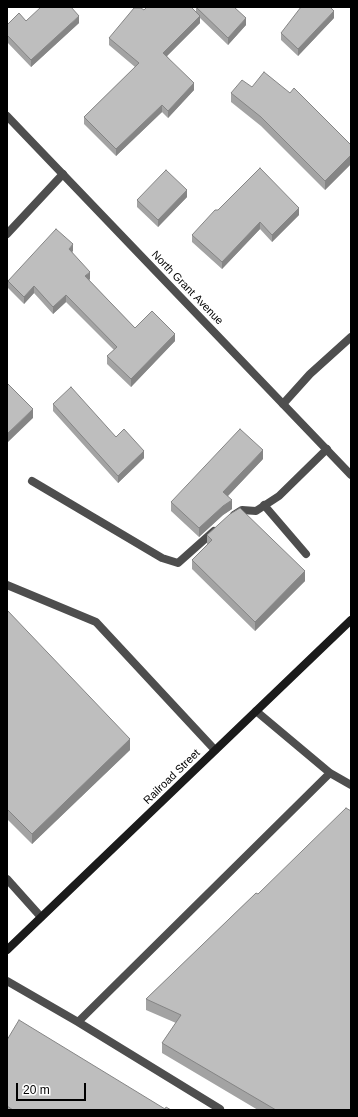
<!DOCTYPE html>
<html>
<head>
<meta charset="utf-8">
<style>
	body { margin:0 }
	#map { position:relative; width:358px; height:1117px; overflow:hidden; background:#fff; font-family:Arial,sans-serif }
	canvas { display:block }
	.frame { position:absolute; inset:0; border:8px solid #000; pointer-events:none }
	.scale { position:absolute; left:16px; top:1083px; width:70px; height:18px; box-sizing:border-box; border:2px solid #000; border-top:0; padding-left:5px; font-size:12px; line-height:14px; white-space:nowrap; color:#000; -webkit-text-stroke:3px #fff; paint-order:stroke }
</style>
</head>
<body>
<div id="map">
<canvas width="358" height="1117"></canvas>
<div class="frame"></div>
<div class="scale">20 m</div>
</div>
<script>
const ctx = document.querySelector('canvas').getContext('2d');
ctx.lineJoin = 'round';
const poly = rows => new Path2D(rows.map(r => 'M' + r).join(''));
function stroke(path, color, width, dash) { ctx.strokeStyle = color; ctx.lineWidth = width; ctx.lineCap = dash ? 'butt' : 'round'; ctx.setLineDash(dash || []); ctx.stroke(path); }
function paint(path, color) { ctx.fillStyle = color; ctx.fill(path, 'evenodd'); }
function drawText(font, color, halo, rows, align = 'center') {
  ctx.font = font + ' Arial,sans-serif'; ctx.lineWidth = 4; ctx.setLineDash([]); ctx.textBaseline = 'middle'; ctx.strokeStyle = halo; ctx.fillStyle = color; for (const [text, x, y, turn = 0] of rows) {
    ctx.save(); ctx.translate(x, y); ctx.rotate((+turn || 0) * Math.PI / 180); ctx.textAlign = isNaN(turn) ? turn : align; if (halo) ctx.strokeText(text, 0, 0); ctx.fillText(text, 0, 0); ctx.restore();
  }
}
stroke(poly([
	[7,234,63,174],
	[283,404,310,374,351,337],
	[32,481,162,558,178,563,214,531],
	[264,505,306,554],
	[234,515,242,510,256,511,279,496,327,449],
	[7,585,96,622,215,750],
	[256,711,330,773,351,785],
	[7,879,41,917],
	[7,981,78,1022,330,773],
	[78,1022,220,1109]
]), '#4e4e4e', 8);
stroke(poly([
	[7,116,351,475]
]), '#4e4e4e', 8);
stroke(poly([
	[7,950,351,620]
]), '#1b1b1b', 8);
paint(poly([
	[196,7,246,25,228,45,200,18,200,23,167,56,194,90,168,118,162,112,116,156,84,124,84,117,135,67,109,45,109,38,144,10,196,12],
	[334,18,298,56,281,40,281,33],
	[26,21,79,23,31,67,7,42,7,25],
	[231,93,351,145,351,164,325,190,261,126,231,102],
	[187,197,158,227,137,207,137,200],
	[299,215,272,242,260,229,222,269,192,242,192,235],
	[73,251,72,252,90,279,89,280,135,328,175,341,131,387,107,364,107,356,114,350,66,302,53,314,34,293,24,304,8,288,8,281],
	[53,404,116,437,144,458,118,483,53,411],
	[263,459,228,496,232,509,223,515,199,537,171,511,171,502],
	[207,535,305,581,255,631,192,569,192,560,207,545],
	[7,610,130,750,32,844,7,819],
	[256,893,351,1110,258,1110,162,1053,162,1043,176,1023,146,1010,146,999],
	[7,1040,165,1109,171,1110,7,1110]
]), '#a3a3a3');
paint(poly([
	[334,11,334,18,298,56,298,49],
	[79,16,79,23,31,67,31,60],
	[200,16,200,23,163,60,163,53],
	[246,18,246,25,228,45,228,38],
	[194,83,194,90,168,118,168,111],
	[162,105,162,112,116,156,116,149],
	[351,155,351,164,325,190,325,181],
	[187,190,187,197,158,227,158,220],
	[299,208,299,215,272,242,272,235],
	[260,222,260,229,222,269,222,262],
	[73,244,73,251,69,256,69,249],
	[90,272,90,279,85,284,85,276],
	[34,286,34,293,24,304,24,297],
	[66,295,66,302,53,314,53,307],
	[175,334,175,341,131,387,131,379],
	[33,409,33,418,7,443,7,434],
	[263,450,263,459,223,501,223,492],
	[144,451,144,458,118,483,118,476],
	[232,500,232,509,223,515,199,537,199,528,223,506],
	[305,571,305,581,255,631,255,622],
	[130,739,130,750,32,844,32,834]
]), '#858585');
const building = poly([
	[41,7,71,7,79,16,31,60,7,35,7,25,19,13,26,21,41,7],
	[147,7,191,7,200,16,163,53,194,83,168,111,162,105,116,149,84,117,139,63,109,38,134,8,141,8,144,10,147,7],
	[196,7,234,7,246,18,228,38,196,7],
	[301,7,330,7,334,11,298,49,281,33,301,7],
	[264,72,290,93,294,88,351,145,351,155,325,181,261,117,231,93,242,80,252,87,264,72],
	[260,168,299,208,272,235,260,222,222,262,192,235,215,210,218,210,260,168],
	[166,170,187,190,158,220,137,200,166,170],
	[56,229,73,244,69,249,90,272,85,276,135,328,152,311,175,334,131,379,107,356,117,347,66,295,53,307,34,286,24,297,8,281,56,229],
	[7,383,33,409,7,434,7,383],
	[71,387,116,437,124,429,144,451,118,476,53,404,71,387],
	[240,429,263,450,223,492,232,500,223,506,199,528,171,502,240,429],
	[240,508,305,571,255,622,192,560,212,540,207,535,230,514,240,508],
	[7,610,130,739,32,834,7,809,7,610],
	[346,808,351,811,351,1110,276,1110,162,1043,181,1015,146,999,256,893,258,894,346,808],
	[19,1020,165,1109,166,1107,171,1110,13,1110,7,1106,7,1040,19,1020]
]);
paint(building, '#bebebe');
stroke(building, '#858585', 1);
drawText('11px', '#000', '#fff', [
	["North Grant Avenue",187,288,46],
	["Railroad Street",172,777,-44]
]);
</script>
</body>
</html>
